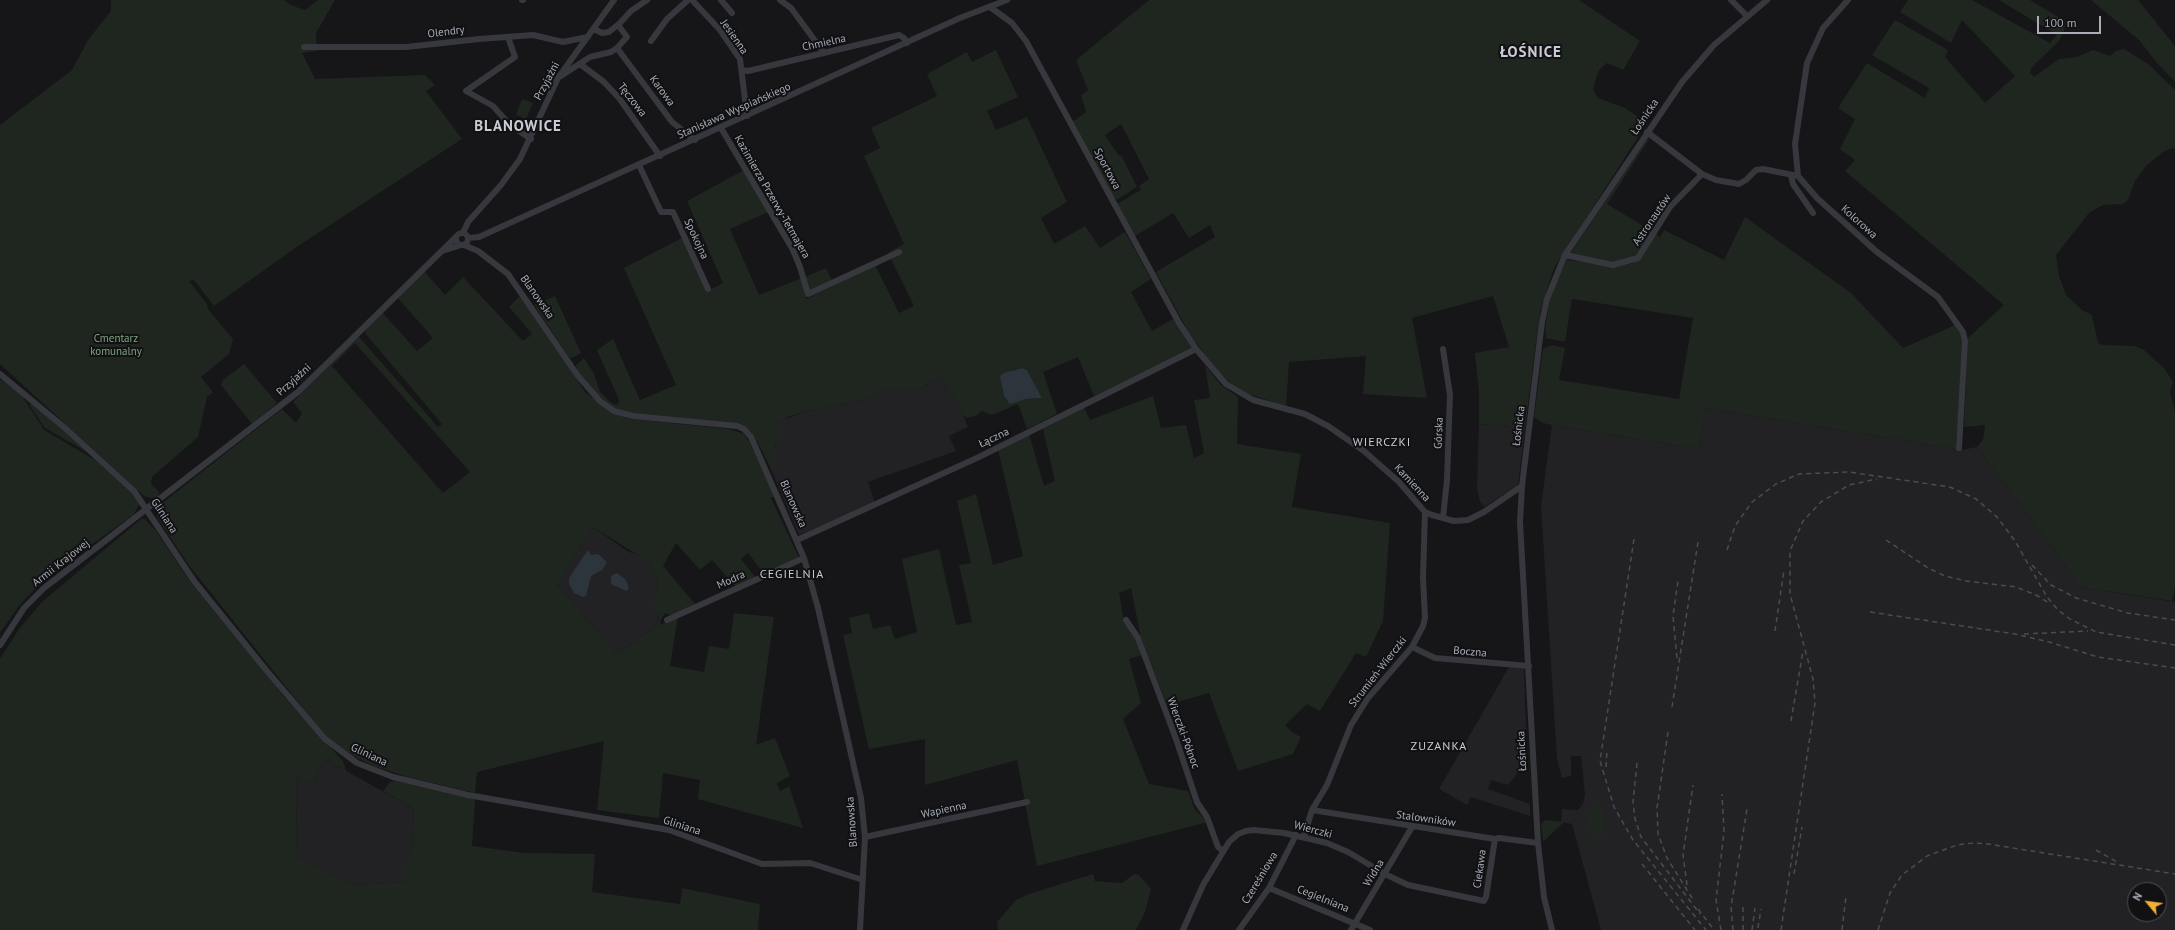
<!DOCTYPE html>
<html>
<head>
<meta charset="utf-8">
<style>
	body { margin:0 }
	#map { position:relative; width:2175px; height:930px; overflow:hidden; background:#161618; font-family:"PT Sans",sans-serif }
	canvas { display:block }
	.north { position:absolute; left:2127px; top:882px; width:40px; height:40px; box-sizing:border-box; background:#111113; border:1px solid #4d4f55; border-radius:50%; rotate:299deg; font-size:11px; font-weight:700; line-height:16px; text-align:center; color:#a8adb8 }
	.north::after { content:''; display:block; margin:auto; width:14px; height:18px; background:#f2b134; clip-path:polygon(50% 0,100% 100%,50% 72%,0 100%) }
	.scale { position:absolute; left:2037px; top:16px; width:64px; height:18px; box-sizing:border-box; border:2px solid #a8adb8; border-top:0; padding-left:5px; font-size:12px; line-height:14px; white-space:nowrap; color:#a8adb8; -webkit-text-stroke:3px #111113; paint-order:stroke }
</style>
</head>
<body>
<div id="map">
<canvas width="2175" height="930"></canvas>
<div class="north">N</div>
<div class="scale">100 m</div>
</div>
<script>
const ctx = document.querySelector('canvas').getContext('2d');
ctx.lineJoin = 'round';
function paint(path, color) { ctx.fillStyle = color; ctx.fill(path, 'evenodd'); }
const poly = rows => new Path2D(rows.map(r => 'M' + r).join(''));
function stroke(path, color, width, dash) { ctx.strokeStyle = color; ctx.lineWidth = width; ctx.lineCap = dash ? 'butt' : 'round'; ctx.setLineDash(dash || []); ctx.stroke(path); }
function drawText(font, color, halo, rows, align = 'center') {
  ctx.font = font + ' "PT Sans",sans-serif'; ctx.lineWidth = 4; ctx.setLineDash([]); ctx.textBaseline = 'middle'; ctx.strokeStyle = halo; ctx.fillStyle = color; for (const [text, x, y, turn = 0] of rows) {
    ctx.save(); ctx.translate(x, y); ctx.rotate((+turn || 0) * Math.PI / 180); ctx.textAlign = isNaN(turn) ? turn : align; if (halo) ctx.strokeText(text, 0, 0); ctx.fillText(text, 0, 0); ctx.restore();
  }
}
paint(poly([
	[941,378,959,404,968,427,949,436,956,451,868,482,875,503,799,535,771,469,773,469,774,448,778,439,778,424,781,421,805,411,817,410,871,398,891,388,927,385,931,381],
	[1706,408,1961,450,1977,447,2081,587,2175,602,2175,930,1601,930,1572,824,1561,822,1562,809,1578,810,1583,804,1585,795,1581,756,1571,756,1571,776,1562,778,1557,759,1541,506,1552,425,1699,449],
	[2135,890,2159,890,2159,914,2135,914],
	[1479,424,1525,428,1518,485,1484,507,1480,501,1477,489],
	[593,527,627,551,643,557,649,562,654,569,658,585,656,594,660,613,656,625,618,654,557,585],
	[1509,667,1524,669,1527,759,1523,763,1528,768,1528,772,1520,770,1508,785,1491,780,1488,789,1530,804,1530,816,1471,797,1467,805,1439,789],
	[325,759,414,809,412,851,406,862,406,882,353,885,297,857,296,777,312,785]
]), '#222225');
paint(poly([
	[111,0,284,0,291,5,305,10,318,0,335,0,316,33,317,51,302,53,315,79,425,75,435,85,426,91,462,139,298,246,214,306,194,280,189,281,207,304,208,309,233,339,229,354,201,377,213,392,207,397,198,437,152,477,151,484,159,492,159,495,154,499,144,496,0,364,0,125,72,70,88,40,111,11],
	[1149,0,1579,0,1640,41,1623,70,1607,63,1599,70,1596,78,1593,90,1598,98,1625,108,1644,121,1640,134,1554,268,1540,312,1525,428,1479,424,1479,391,1475,353,1509,347,1493,296,1412,318,1427,398,1363,394,1366,356,1289,362,1286,406,1245,393,1231,384,1211,363,1189,333,1156,272,1215,237,1210,225,1189,238,1173,213,1135,236,1117,204,1141,190,1139,186,1149,179,1121,124,1105,135,1119,156,1121,155,1137,187,1118,199,1115,199,1072,122,1086,112,1081,95,1088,90,1076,60],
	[1908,0,1972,0,2050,43,2057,35,1999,0,2030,0,2065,21,2064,31,2059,41,2032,67,2030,73,2034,77,2059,59,2077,57,2093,50,2110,56,2116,51,2124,49,2148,64,2175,90,2175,149,2172,148,2163,152,2146,166,2135,181,2128,200,2123,204,2103,205,2089,213,2056,255,2059,276,2066,295,2082,310,2092,315,2098,343,2102,345,2135,346,2144,350,2165,369,2173,382,2170,392,2175,412,2175,587,2172,601,2081,587,1977,447,1983,440,1985,425,1964,427,1968,338,2004,305,1845,171,1855,160,1840,149,1855,119,1838,108,1867,63,1925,98,1929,88,1872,55,1895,20,1948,50,1945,57,1985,103,2015,76,1962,20,1951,43,1900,12],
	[2091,0,2138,0,2175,46,2175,82,2157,63,2139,40],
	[996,50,1018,97,987,111,996,130,1027,117,1067,202,1041,218,1054,244,1085,226,1100,248,1125,232,1151,279,1131,292,1152,331,1173,319,1192,349,1094,396,1078,357,1043,372,1057,414,1027,429,1018,404,992,415,981,411,977,415,967,418,962,414,959,404,941,378,919,388,891,388,871,398,817,410,805,411,788,417,778,424,778,439,774,448,775,467,773,469,771,469,757,441,746,427,723,422,636,414,615,408,600,397,577,371,576,365,584,358,594,374,600,392,610,402,615,405,618,404,619,400,597,350,613,339,640,400,676,385,624,268,682,238,710,290,723,283,687,201,744,170,768,212,730,229,759,295,802,278,806,299,875,265,899,313,914,306,888,253,904,244,864,156,880,148,871,128,937,96,927,74,967,52,972,62],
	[1022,368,1027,370,1042,398,1008,401,1004,396,1002,389,1013,370],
	[522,99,533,103,526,119,516,115],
	[1650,138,1607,204,1653,232,1635,258,1612,263,1570,254,1645,141],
	[1745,217,1851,293,1903,348,1955,325,1961,333,1963,340,1956,443,1961,450,1706,408,1699,449,1552,425,1543,423,1534,417,1542,355,1543,349,1552,345,1565,348,1559,380,1679,399,1693,318,1572,299,1565,342,1546,338,1545,329,1551,294,1567,260,1619,266,1633,263,1638,259,1656,234,1660,237,1664,230,1724,260],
	[826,268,832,280,810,290,805,277],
	[424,271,445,295,463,277,523,341,532,334,509,307,521,295,585,392,615,414,630,419,729,429,744,434,749,441,775,496,771,498,799,558,764,574,748,553,741,559,756,578,736,587,712,560,700,570,676,543,663,566,696,605,672,616,665,613,661,619,660,625,678,616,670,666,704,672,709,646,729,649,734,613,774,617,756,745,775,738,790,776,777,783,780,791,789,786,803,828,698,799,700,780,663,773,659,818,597,810,604,741,477,772,475,793,408,777,374,766,343,751,325,736,188,564,157,517,156,508,282,409,296,423,302,413,293,402,357,337,360,338,438,427,442,424,365,333,367,328,382,312,417,351,433,338,397,297],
	[355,343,470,472,443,493,332,366],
	[593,527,649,562,654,569,658,585,654,602,654,607,660,614,656,625,618,654,557,585],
	[555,296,581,353,572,358,569,357,534,305],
	[244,364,277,403,252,424,221,385,223,380],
	[1205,365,1221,385,1238,397,1237,444,1301,454,1292,507,1390,523,1383,621,1366,657,1356,653,1320,711,1307,704,1285,725,1293,733,1301,737,1293,754,1238,771,1209,693,1167,705,1141,638,1131,588,1119,593,1124,621,1136,639,1142,655,1129,659,1141,703,1123,719,1149,784,1188,791,1195,810,1208,822,1037,866,1017,760,925,785,925,739,869,749,843,635,852,633,849,618,869,613,873,629,890,625,895,639,917,632,902,559,939,549,956,625,972,622,959,565,971,563,957,501,976,494,993,565,1023,556,998,449,1029,434,1044,486,1055,481,1043,429,1084,407,1090,420,1153,396,1161,428,1186,425,1194,458,1204,453,1194,400,1210,398],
	[0,379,21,394,44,430,95,460,125,484,139,500,140,504,133,515,59,568,36,588,21,603,0,633],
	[33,403,84,449,85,451,45,428,30,406,30,404],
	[141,519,145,519,156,531,189,580,286,699,343,761,346,771,325,759,312,785,296,777,297,857,353,885,405,882,406,862,412,851,414,809,383,791,390,782,395,781,475,799,472,846,525,853,595,854,592,892,680,904,682,888,760,904,758,930,0,930,0,659,19,629,42,602],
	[1597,803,1602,807,1607,826,1605,835,1597,839,1594,838,1588,822,1590,808],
	[1545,820,1564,822,1543,842,1541,824],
	[1093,874,1095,881,1122,883,1134,874,1139,875,1151,889,1145,912,1136,930,998,930,997,922,1016,900,1029,894]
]), '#1e261f');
paint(poly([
	[1022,368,1027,370,1042,398,1026,399,1010,404,1004,396,1000,376,1004,373],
	[588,550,591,555,598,554,607,562,602,570,591,576,586,596,583,597,574,593,569,584,569,578],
	[617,573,626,580,629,589,626,591,611,584,611,576]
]), '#2c353c');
stroke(poly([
	[522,0,523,0],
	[692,0,720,30,740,59,747,116],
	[721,0,732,13],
	[780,0,791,8,824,53],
	[1731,0,1747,16],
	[1848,0,1823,28,1807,63,1795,144,1798,176,1817,198,1877,252,1938,297,1963,332,1965,341,1959,448],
	[990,7,1012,23,1026,41,1179,323,1196,349,1226,384,1253,400,1305,414,1328,426,1364,451,1399,482,1425,512,1432,515,1454,521,1468,520,1484,512,1522,486],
	[594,29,602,33,609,32,620,23,631,11,647,0],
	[651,41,667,19,688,0],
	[304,47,406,47,479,39,533,35,563,42,588,37],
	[617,48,672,122,695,140],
	[580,64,604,82,619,98,660,156],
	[742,70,748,71,899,35,904,38,907,43],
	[561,76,590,57,611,52,617,48,627,37,618,25],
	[466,91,493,106,510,125,531,139],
	[466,91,515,57,508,37],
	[721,128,793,250,800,267,808,294,899,252],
	[1647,132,1702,174,1716,180,1739,184,1746,180,1756,170,1763,169,1798,176],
	[639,165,661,212,673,212,708,289],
	[1791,175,1793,184,1813,213],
	'456 239a6 6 0 1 1 12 0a6 6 0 1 1-12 0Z',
	[463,233,468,222,501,185,520,159,558,78,614,0],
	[468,238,479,237,960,18,1007,0],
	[464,245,478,251,508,274,578,376,600,401,614,411,633,416,737,426,744,429,751,437,804,558,818,608,861,798,865,837,860,930],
	[442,251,461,245],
	[1565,255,1613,265,1638,258,1670,207,1702,174],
	[1443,349,1450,395,1447,480,1443,518],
	[0,374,65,428,134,491,194,581,266,670,325,739,357,763,393,777,468,795,669,830,762,864,810,863,863,880],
	[797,540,979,457,1196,349],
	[667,620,804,558],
	[1126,620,1138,638,1176,739,1197,802,1207,817,1218,847,1223,851],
	[0,645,24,608,44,588,298,392,456,237],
	[1412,647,1435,658,1529,666],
	[1312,810,1495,839,1499,838,1538,843],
	[1304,836,1312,810,1327,785,1351,725,1368,698,1412,647,1423,626,1425,618,1423,577,1425,512],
	[865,837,1027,802],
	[1269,888,1370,930],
	[1183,930,1203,885,1229,842,1238,834,1246,831,1254,830,1284,833,1327,843,1348,852,1385,874,1408,885,1484,901,1486,897,1495,839],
	[1239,930,1269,888,1296,835],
	[1351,930,1412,827],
	[1552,930,1544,897,1538,843,1520,522,1522,486,1542,322,1547,299,1565,255,1682,82,1714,45,1767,0]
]), '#37383d', 6);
stroke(poly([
	[1634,539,1600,761,1614,807,1633,840,1706,930],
	[1886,540,1928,568,1945,576,1966,581,2016,587,2036,595,2049,603],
	[1727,550,1735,526,1752,502,1776,484,1799,474,1849,472,1950,487,1976,499,1997,517,2015,541,2047,597,2058,610,2070,619,2096,632,2175,645],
	[2032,565,2051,585,2076,598,2128,613,2175,620],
	[1870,612,2015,634,2049,642,2098,657,2175,668],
	[1775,631,1784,570],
	[2024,634,2088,631],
	[1677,658,1673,616,1678,581],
	[1672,707,1698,542],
	[1791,721,1803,651],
	[1668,732,1657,808,1658,834,1667,858,1692,898],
	[1637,763,1633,802,1635,819,1641,837,1700,914],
	[1606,767,1607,750],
	[2096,850,2117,862],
	[1642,864,1695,930],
	[1794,874,1802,827],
	[1687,885,1683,855,1693,785],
	[1698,909,1714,930],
	[1758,928,1761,909],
	[1721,930,1716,900,1724,832,1722,794],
	[1733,930,1731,907,1747,809],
	[1743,930,1743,906],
	[1752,930,1755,908],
	[1781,930,1815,703,1813,679,1790,594,1790,551,1803,521,1821,502,1849,485,1877,479],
	[1842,930,1846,896],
	[1878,930,1890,893,1902,875,1927,856,1957,845,1973,843,1988,844,2175,874]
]), '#4a4c52', 1.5, [5, 4]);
drawText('11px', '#a8adb8', '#111113', [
	["Olendry",446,32,-7],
	["Jesienna",734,37,55],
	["Chmielna",824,43,-12],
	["Przyjaźni",547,81,-62],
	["Karowa",662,91,54],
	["Tęczowa",632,100,52],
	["Stanisława Wyspiańskiego",734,111,-24],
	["Łośnicka",1645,117,-56],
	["Sportowa",1107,169,62],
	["Kazimierza Przerwy-Tetmajera",772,197,60],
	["Astronautów",1652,220,-56],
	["Kolorowa",1859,222,42],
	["Spokojna",696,239,65],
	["Blanowska",537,297,55],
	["Przyjaźni",294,380,-42],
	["Łośnicka",1519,426,-83],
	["Górska",1439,433,-88],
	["Łączna",994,438,-26],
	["Kamienna",1412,483,47],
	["Blanowska",793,504,66],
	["Gliniana",164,516,57],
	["Armii Krajowej",61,563,-38],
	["Modra",731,580,-24],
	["Boczna",1470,652,5],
	["Strumień-Wierczki",1378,672,-52],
	["Wierczki-Północ",1183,733,70],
	["Łośnicka",1522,751,-93],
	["Gliniana",369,755,25],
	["Wapienna",944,810,-12],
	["Stalowników",1426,819,8],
	["Blanowska",852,822,-94],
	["Gliniana",682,826,18],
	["Wierczki",1313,830,15],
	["Ciekawa",1480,869,-82],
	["Widna",1374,873,-59],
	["Czereśniowa",1260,878,-59],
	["Cegielniana",1323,899,22]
]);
drawText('11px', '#7fa381', '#111113', [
	["Cmentarz",116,339],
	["komunalny",116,352]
]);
ctx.letterSpacing = '1px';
drawText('12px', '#c9ccd4', '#111113', [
	["WIERCZKI",1382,443],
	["CEGIELNIA",792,575],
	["ZUZANKA",1439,747]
]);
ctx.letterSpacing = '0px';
ctx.letterSpacing = '1px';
drawText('bold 15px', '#c9ccd4', '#111113', [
	["ŁOŚNICE",1531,53],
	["BLANOWICE",518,127]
]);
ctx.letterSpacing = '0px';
</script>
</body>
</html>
